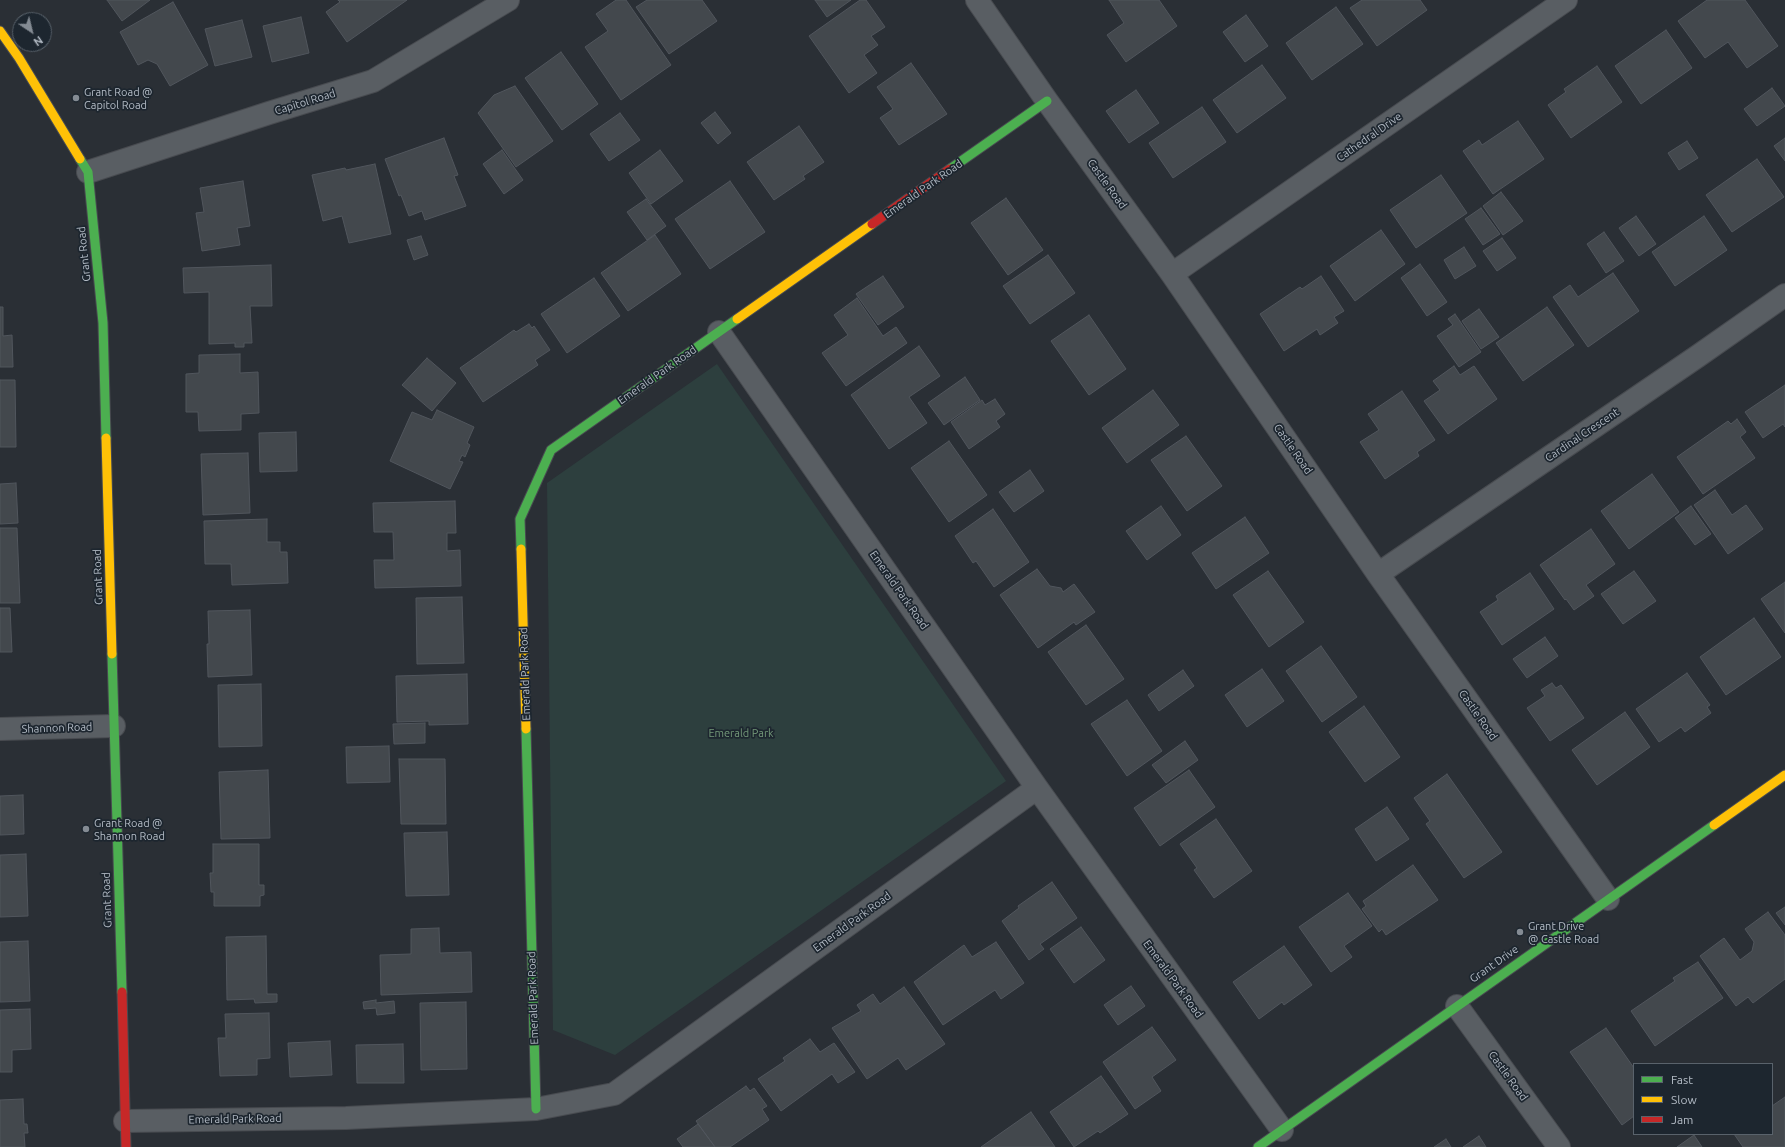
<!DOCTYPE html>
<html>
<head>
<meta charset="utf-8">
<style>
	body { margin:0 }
	#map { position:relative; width:1785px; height:1147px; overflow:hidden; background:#2a2f35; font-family:Ubuntu,sans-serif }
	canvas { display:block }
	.legend { position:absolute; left:1633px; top:1063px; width:140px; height:72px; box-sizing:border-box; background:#1d262f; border:1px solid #59626b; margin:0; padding:5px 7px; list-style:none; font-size:12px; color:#b4bcc6 }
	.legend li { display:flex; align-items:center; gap:8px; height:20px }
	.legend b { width:20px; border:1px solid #59626b }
	.north { position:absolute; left:12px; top:12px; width:40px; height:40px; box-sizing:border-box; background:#1d262f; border:1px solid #59626b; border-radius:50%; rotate:145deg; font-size:11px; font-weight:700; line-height:16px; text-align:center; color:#b4bcc6 }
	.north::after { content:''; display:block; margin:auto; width:14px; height:18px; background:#848b93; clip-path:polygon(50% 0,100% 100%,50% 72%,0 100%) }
</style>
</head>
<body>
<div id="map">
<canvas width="1785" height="1147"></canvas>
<ul class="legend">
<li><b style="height:5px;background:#4caf50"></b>Fast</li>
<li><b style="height:5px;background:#ffc107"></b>Slow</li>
<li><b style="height:5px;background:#c62828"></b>Jam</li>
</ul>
<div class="north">N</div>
</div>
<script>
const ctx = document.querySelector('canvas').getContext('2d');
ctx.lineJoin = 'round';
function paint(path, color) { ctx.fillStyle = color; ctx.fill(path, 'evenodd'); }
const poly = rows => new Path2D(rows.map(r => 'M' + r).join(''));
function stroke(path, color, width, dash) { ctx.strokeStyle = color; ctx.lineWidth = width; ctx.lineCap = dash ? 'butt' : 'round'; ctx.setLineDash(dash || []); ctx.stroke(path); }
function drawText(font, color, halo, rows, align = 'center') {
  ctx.font = font + ' Ubuntu,sans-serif'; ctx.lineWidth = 3.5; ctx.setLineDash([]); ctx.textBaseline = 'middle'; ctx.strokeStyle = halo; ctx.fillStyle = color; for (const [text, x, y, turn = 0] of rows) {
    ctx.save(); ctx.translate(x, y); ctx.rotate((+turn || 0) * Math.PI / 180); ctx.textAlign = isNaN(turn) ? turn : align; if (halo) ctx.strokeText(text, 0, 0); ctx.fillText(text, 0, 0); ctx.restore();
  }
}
paint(poly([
	[717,364,1006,781,615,1055,553,1030,547,483]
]), '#2d3f3e');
const building = poly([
	[107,0,150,0,122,21,107,0],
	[338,0,407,0,347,42,326,12,340,2,338,0],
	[616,0,626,0,671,65,621,100,585,47,608,31,596,14,616,0],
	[647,0,702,0,717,21,669,54,636,7,647,0],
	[815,0,851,0,827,17,815,0],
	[860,0,866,0,885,27,871,36,878,45,864,55,877,73,849,93,809,36,860,0],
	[1109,0,1159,0,1177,26,1126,62,1107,35,1124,23,1109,0],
	[1362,0,1420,0,1427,10,1377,46,1350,8,1362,0],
	[1707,0,1745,0,1778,46,1747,68,1728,42,1705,58,1678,21,1707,0],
	[173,2,208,65,170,86,157,64,148,60,138,65,120,32,173,2],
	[1336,7,1363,44,1312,80,1286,43,1336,7],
	[1246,15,1268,46,1245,62,1223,32,1246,15],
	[301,17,309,53,272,62,263,26,301,17],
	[242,20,252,57,215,66,205,29,242,20],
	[1666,30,1692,68,1641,104,1615,66,1666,30],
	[561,52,598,104,562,130,525,78,561,52],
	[911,63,947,114,899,145,880,118,893,109,877,87,911,63],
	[1262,65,1286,98,1237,133,1213,100,1262,65],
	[1597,66,1622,102,1571,138,1548,105,1566,92,1564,89,1597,66],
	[515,86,553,141,516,167,478,113,494,95,515,86],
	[1772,88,1785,106,1757,126,1744,109,1772,88],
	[1136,90,1159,123,1129,143,1106,111,1136,90],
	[1202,107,1226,142,1173,178,1149,143,1202,107],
	[715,112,731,133,718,144,701,123,715,112],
	[620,113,640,140,609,161,590,134,620,113],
	[1518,121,1544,159,1493,194,1463,151,1479,140,1482,145,1518,121],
	[799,126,824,162,803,176,805,179,774,200,747,162,799,126],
	[444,138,458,175,454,176,466,206,425,220,422,211,409,216,401,195,399,196,385,159,444,138],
	[1785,138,1785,161,1774,146,1785,138],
	[1687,141,1698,158,1679,170,1668,153,1687,141],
	[502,150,523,180,504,194,483,164,502,150],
	[660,150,683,181,651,204,629,173,660,150],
	[1757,159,1784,197,1732,232,1706,195,1757,159],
	[375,164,391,234,349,243,342,216,323,221,312,175,345,168,346,170,375,164],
	[1441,175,1467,213,1416,248,1390,210,1441,175],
	[243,181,250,226,237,228,240,245,202,251,196,213,204,212,200,188,243,181],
	[730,181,765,232,710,269,675,219,730,181],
	[1501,192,1523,221,1503,235,1483,206,1501,192],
	[1006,198,1043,250,1008,275,971,223,1006,198],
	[646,199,666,226,647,240,627,212,646,199],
	[1481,208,1500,234,1483,245,1465,219,1481,208],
	[1636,216,1656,244,1639,256,1619,228,1636,216],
	[1704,216,1727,250,1675,286,1652,252,1704,216],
	[1381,230,1405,264,1355,301,1330,266,1381,230],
	[1604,232,1624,261,1606,273,1587,244,1604,232],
	[655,235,681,274,628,311,601,273,655,235],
	[421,236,428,255,414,260,407,240,421,236],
	[1502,238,1516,258,1497,271,1483,251,1502,238],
	[1464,247,1476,266,1455,279,1444,260,1464,247],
	[1048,255,1075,293,1030,324,1003,286,1048,255],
	[1420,264,1447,302,1427,316,1401,278,1420,264],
	[271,265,272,306,250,306,252,343,244,343,244,347,235,347,235,343,209,344,209,292,184,293,183,268,271,265],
	[1613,273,1639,311,1588,347,1553,297,1570,285,1578,297,1613,273],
	[883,276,904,307,878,325,856,294,883,276],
	[1321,276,1344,311,1334,317,1338,323,1320,335,1317,329,1284,351,1260,314,1300,287,1302,289,1321,276],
	[594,278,620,316,567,353,541,314,594,278],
	[857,298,883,336,896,327,907,343,846,386,822,353,848,335,834,315,857,298],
	[0,307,3,307,3,336,12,335,13,367,0,367,0,307],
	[1547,307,1574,345,1523,381,1496,343,1547,307],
	[1479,309,1499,337,1481,349,1462,321,1479,309],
	[1455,314,1481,352,1459,367,1437,336,1453,325,1448,319,1455,314],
	[1089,315,1126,369,1089,395,1051,341,1089,315],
	[529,324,532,328,534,326,550,350,535,360,538,365,483,402,460,368,514,330,516,332,529,324],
	[919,346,940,376,909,397,927,423,889,449,851,395,919,346],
	[240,354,240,373,258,372,259,413,241,414,241,430,199,431,198,412,186,412,186,374,199,373,199,355,240,354],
	[427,358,456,383,432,411,402,385,427,358],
	[1454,366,1460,375,1474,366,1497,399,1448,434,1424,401,1440,390,1433,381,1454,366],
	[965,377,980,400,944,425,928,403,965,377],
	[0,380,15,380,16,447,0,447,0,380],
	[1785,385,1785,427,1783,424,1763,438,1745,412,1785,385],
	[1153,390,1179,425,1127,463,1102,428,1153,390],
	[1402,391,1435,440,1417,452,1419,456,1385,479,1360,442,1379,430,1368,414,1402,391],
	[995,399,1005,414,996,421,1000,427,969,449,951,422,982,400,985,405,995,399],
	[437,410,474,427,467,443,470,445,465,457,462,455,459,461,463,462,450,489,390,461,412,412,432,420,437,410],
	[1737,419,1746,432,1740,437,1755,458,1703,494,1677,457,1728,421,1731,424,1737,419],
	[296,432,297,471,260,472,259,433,296,432],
	[1186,436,1222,486,1187,511,1151,460,1186,436],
	[949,441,987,495,949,522,911,468,949,441],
	[248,453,250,513,203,515,201,454,248,453],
	[1030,470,1044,491,1014,512,999,492,1030,470],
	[1652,474,1679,512,1629,549,1601,511,1652,474],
	[16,483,18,523,0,524,0,484,16,483],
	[1715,490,1732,515,1746,505,1763,529,1728,554,1694,505,1715,490],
	[455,501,456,533,447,533,447,551,460,550,461,586,375,588,374,560,394,560,393,532,374,532,373,503,455,501],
	[1161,506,1181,535,1147,560,1126,531,1161,506],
	[1691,506,1711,534,1695,545,1675,518,1691,506],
	[993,509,1029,562,994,587,976,561,973,563,955,536,993,509],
	[1245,517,1269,553,1216,589,1192,553,1245,517],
	[267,519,267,542,280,542,280,552,287,552,288,583,232,585,231,564,205,564,204,521,267,519],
	[0,528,17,528,20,603,0,603,0,528],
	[1591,529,1615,564,1586,585,1594,596,1574,610,1566,599,1565,600,1540,565,1591,529],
	[1037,569,1050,586,1061,588,1063,592,1074,584,1095,612,1076,625,1074,622,1038,648,1000,595,1037,569],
	[1268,571,1304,622,1269,647,1233,595,1268,571],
	[1634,571,1656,601,1623,624,1601,594,1634,571],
	[1530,573,1554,609,1502,645,1480,612,1498,600,1496,596,1530,573],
	[1785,582,1785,633,1761,599,1785,582],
	[462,597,464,663,417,664,416,598,462,597],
	[0,608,10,608,12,652,0,652,0,608],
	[250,610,252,675,208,677,207,644,209,644,208,611,250,610],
	[1754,618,1781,657,1726,695,1700,657,1754,618],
	[1086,625,1124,679,1086,705,1048,652,1086,625],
	[1545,637,1558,656,1527,678,1513,659,1545,637],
	[1321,646,1357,697,1322,722,1286,671,1321,646],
	[1262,669,1284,701,1247,727,1225,695,1262,669],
	[1183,670,1194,686,1159,711,1148,695,1183,670],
	[1687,673,1710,705,1707,707,1711,713,1685,732,1681,727,1659,742,1636,709,1687,673],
	[467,674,468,724,429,725,429,721,397,722,396,676,467,674],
	[1552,683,1556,688,1561,685,1584,718,1550,741,1527,708,1545,696,1541,690,1552,683],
	[261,684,262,746,219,747,218,685,261,684],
	[1127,700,1162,751,1127,776,1091,724,1127,700],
	[1364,706,1400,757,1365,782,1329,732,1364,706],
	[1625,712,1650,747,1597,785,1572,750,1625,712],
	[425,723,425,743,394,744,393,724,425,723],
	[1185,741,1198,760,1166,783,1152,765,1185,741],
	[389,746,390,782,347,783,346,747,389,746],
	[399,759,445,759,446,824,401,824,399,759],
	[268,770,270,838,221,839,219,772,268,770],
	[1189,770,1215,807,1160,846,1134,808,1189,770],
	[1447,774,1502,852,1464,878,1426,824,1430,821,1414,798,1447,774],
	[23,795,24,834,0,835,0,796,23,795],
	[1387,807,1409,839,1376,861,1355,829,1387,807],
	[1216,819,1252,871,1214,898,1194,870,1197,868,1180,844,1216,819],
	[447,832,449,895,406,896,404,833,447,832],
	[213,844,259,844,259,885,264,885,264,895,260,896,260,906,214,906,214,892,211,892,210,873,213,873,213,844],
	[26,854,28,916,0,917,0,855,26,854],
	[1413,865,1438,900,1386,935,1382,929,1379,932,1362,909,1366,906,1363,901,1413,865],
	[1052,882,1077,918,1040,944,1044,949,1029,960,1002,921,1019,908,1018,906,1052,882],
	[1348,893,1372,926,1344,946,1352,957,1331,972,1299,927,1348,893],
	[1785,907,1785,925,1776,913,1785,907],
	[1768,912,1785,935,1785,979,1753,1003,1748,997,1736,1006,1700,956,1724,938,1740,960,1752,951,1754,942,1745,929,1768,912],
	[1081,927,1105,960,1074,983,1050,949,1081,927],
	[439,928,440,953,471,952,472,992,381,995,380,955,411,954,411,929,439,928],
	[266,936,267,994,277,994,277,1002,255,1003,254,999,227,1000,226,937,266,936],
	[28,941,30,1001,0,1002,0,942,28,941],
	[996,942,1024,983,1001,999,995,990,943,1025,914,982,964,945,972,957,996,942],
	[1284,946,1312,985,1284,1005,1282,1002,1259,1019,1233,982,1284,946],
	[1698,962,1723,998,1655,1046,1631,1011,1675,981,1673,978,1698,962],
	[1131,986,1145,1006,1118,1025,1104,1005,1131,986],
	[904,987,945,1044,906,1070,898,1058,867,1079,832,1028,861,1011,857,1005,873,994,880,1004,904,987],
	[376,1000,376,1003,394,1001,395,1013,377,1015,376,1008,364,1009,363,1002,376,1000],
	[466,1002,467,1069,421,1070,420,1003,466,1002],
	[30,1009,31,1049,12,1050,12,1072,0,1072,0,1010,30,1009],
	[269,1013,270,1058,257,1059,257,1075,220,1076,218,1038,226,1038,225,1014,269,1013],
	[1152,1027,1176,1060,1152,1077,1161,1091,1135,1109,1103,1062,1152,1027],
	[1606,1028,1634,1068,1634,1116,1622,1125,1570,1052,1606,1028],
	[810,1039,820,1052,834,1043,855,1072,838,1083,832,1074,781,1111,758,1079,785,1061,783,1058,810,1039],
	[330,1041,332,1075,290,1077,288,1043,330,1041],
	[403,1044,404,1083,357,1083,356,1045,403,1044],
	[1101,1076,1128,1114,1100,1133,1098,1131,1074,1147,1050,1112,1101,1076],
	[746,1086,750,1091,754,1088,767,1106,762,1109,769,1120,730,1147,715,1147,696,1121,746,1086],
	[1785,1097,1785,1147,1743,1147,1734,1134,1772,1134,1772,1106,1785,1097],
	[23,1099,24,1124,27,1124,28,1133,24,1133,25,1147,0,1147,0,1100,23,1099],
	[1031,1112,1055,1147,981,1147,1031,1112],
	[698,1124,715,1147,683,1147,677,1139,698,1124],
	[1694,1135,1702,1147,1677,1147,1694,1135],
	[1479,1136,1486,1147,1463,1147,1479,1136],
	[1446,1139,1451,1147,1434,1147,1446,1139]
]);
paint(building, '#43484d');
stroke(building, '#51565d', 1);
const street = poly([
	[977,0,1047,101,1172,274,1378,574,1608,899],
	[88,172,269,113,373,81,508,0],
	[1172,274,1566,0],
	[719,332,1037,788,1282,1130],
	[1378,574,1698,356,1785,295],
	[0,729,114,726],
	[1457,1006,1559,1147],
	[125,1121,346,1118,536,1109,614,1094,1037,788]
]);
const fast = poly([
	[80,159,88,172,103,323,106,438],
	[950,169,1047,101],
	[521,549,520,519,551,450,737,319],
	[112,654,122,992],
	[526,729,536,1109],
	[1258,1147,1714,825]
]);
const slow = poly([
	[0,31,19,58,80,159],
	[737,319,872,224],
	[106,438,112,654],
	[521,549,526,729],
	[1714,825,1785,775]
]);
const jam = poly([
	[872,224,950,169],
	[122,992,126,1147]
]);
stroke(street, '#484b50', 24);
stroke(fast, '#484b50', 11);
stroke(slow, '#484b50', 11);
stroke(jam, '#484b50', 11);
stroke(street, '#595e63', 22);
stroke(fast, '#4caf50', 9);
stroke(slow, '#ffc107', 9);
stroke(jam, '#c62828', 9);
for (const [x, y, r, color] of [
	[76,98,4,"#848b93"],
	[86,829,4,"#848b93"],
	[1520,932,4,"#848b93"]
]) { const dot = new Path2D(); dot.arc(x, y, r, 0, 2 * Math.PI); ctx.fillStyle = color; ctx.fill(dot); stroke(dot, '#1d262f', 1.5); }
drawText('11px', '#b4bcc6', '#1d262f', [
	["Grant Road @",84,92],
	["Capitol Road",84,105],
	["Grant Road @",94,823],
	["Shannon Road",94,836],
	["Grant Drive",1528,926],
	["@ Castle Road",1528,939]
], 'left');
drawText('11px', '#b4bcc6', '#1d262f', [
	["Capitol Road",305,102,-17],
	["Cathedral Drive",1369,137,-35],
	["Castle Road",1107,184,54],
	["Emerald Park Road",923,189,-35],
	["Grant Road",84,254,-96],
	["Emerald Park Road",657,375,-35],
	["Cardinal Crescent",1582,435,-34],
	["Castle Road",1293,449,55],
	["Grant Road",98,577,-92],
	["Emerald Park Road",899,590,55],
	["Emerald Park Road",525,674,-92],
	["Castle Road",1478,715,55],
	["Shannon Road",57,728,-2],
	["Grant Road",107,900,-92],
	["Emerald Park Road",852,922,-36],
	["Grant Drive",1494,964,-35],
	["Emerald Park Road",1173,979,54],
	["Emerald Park Road",533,998,-92],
	["Castle Road",1508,1076,54],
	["Emerald Park Road",235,1119,-1]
]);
drawText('11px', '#749979', '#1d262f', [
	["Emerald Park",741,733]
]);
</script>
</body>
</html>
